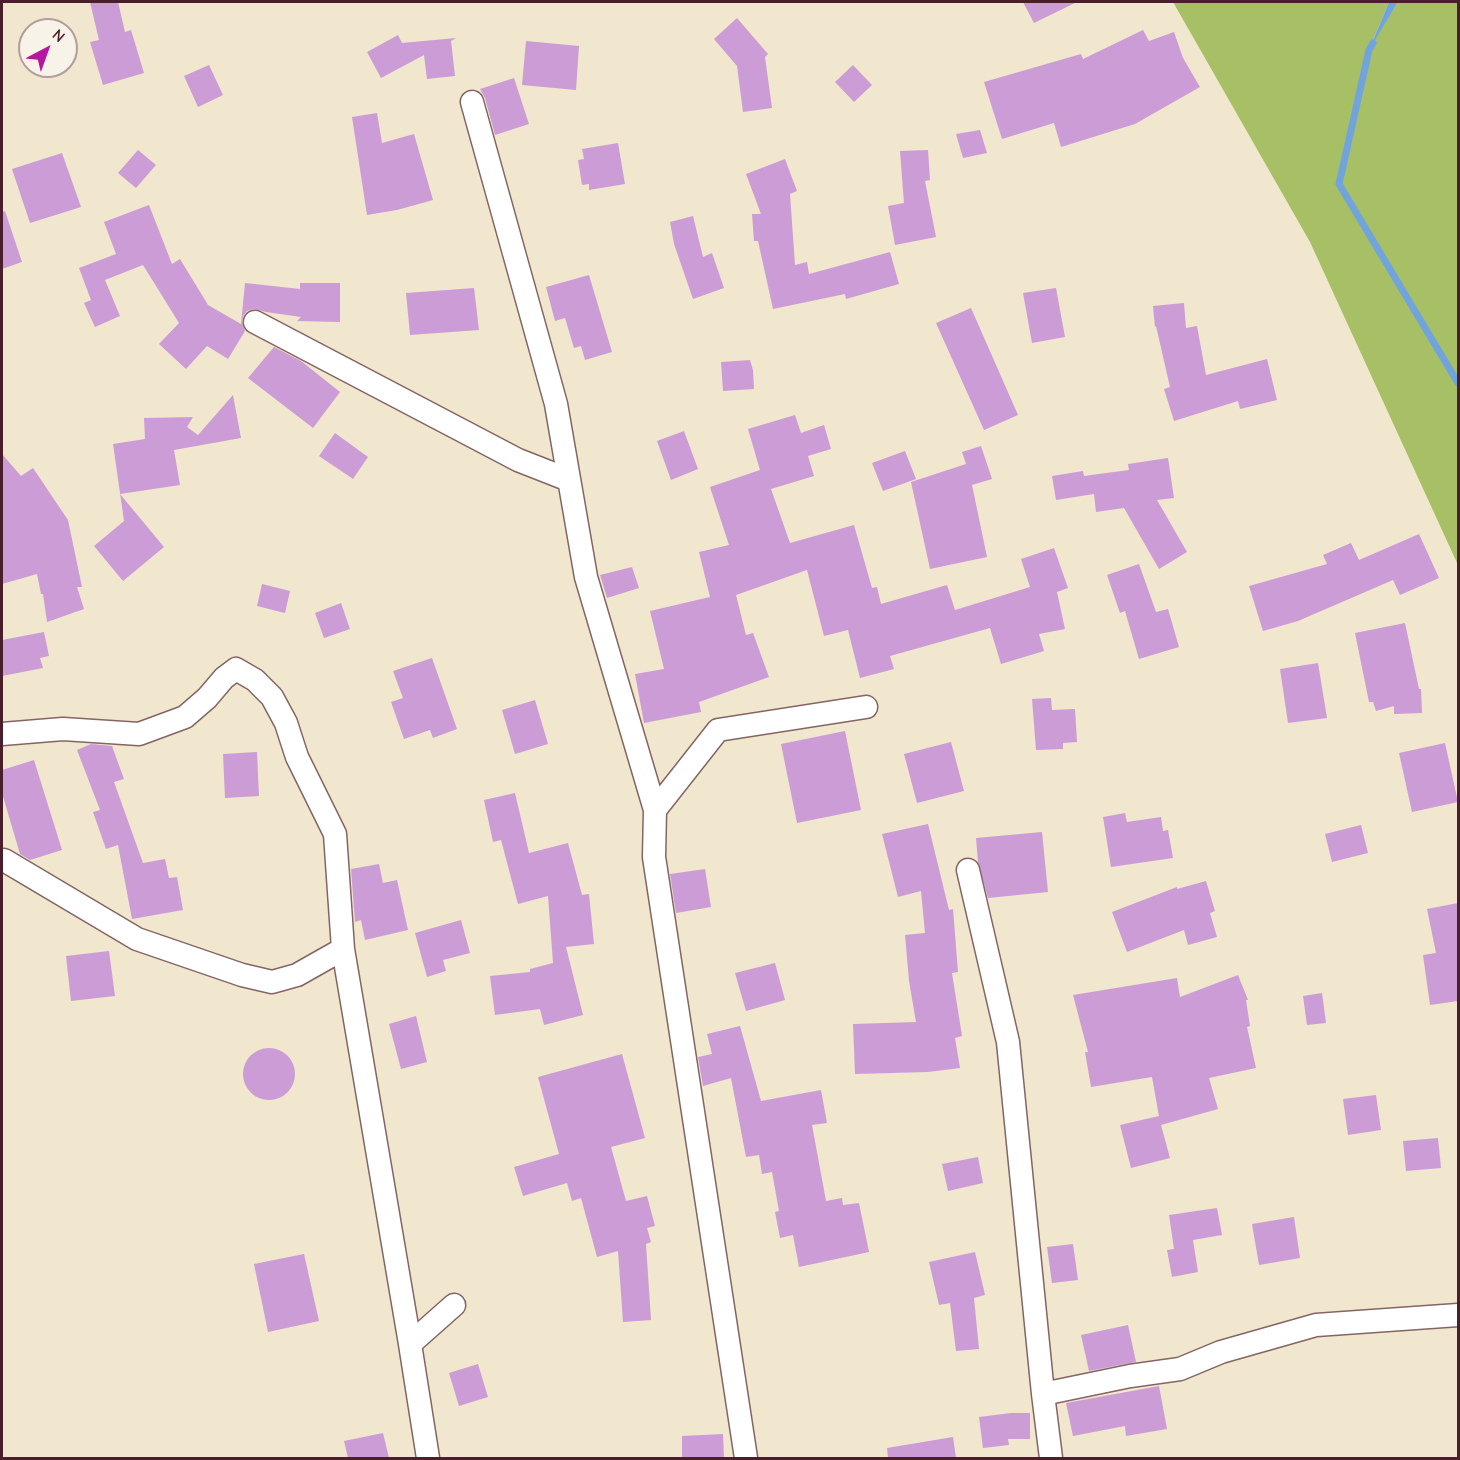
<!DOCTYPE html>
<html>
<head>
<meta charset="utf-8">
<style>
	body { margin:0 }
	#map { position:relative; width:1460px; height:1460px; overflow:hidden; background:#f1e6ce; font-family:"Comic Neue",sans-serif }
	canvas { display:block }
	.frame { position:absolute; inset:0; border:3px solid #4a1f2b; pointer-events:none }
	.north { position:absolute; left:18px; top:18px; width:60px; height:60px; box-sizing:border-box; background:#f7f3e8; border:2px solid #b29e9c; border-radius:50%; rotate:41deg; font-size:16px; font-weight:700; line-height:24px; text-align:center; color:#4a1f2b }
	.north::after { content:''; display:block; margin:auto; width:21px; height:27px; background:#b5179e; clip-path:polygon(50% 0,100% 100%,50% 72%,0 100%) }
</style>
</head>
<body>
<div id="map">
<canvas width="1460" height="1460"></canvas>
<div class="frame"></div>
<div class="north">N</div>
</div>
<script>
const ctx = document.querySelector('canvas').getContext('2d');
ctx.lineJoin = 'round';
function paint(path, color) { ctx.fillStyle = color; ctx.fill(path, 'evenodd'); }
const poly = rows => new Path2D(rows.map(r => 'M' + r).join(''));
function stroke(path, color, width, dash) { ctx.strokeStyle = color; ctx.lineWidth = width; ctx.lineCap = dash ? 'butt' : 'round'; ctx.setLineDash(dash || []); ctx.stroke(path); }
paint(poly([
	[1173,2,1389,2,1371,45,1398,2,1458,2,1458,565,1310,242]
]), '#a7c066');
paint(poly([
	[1389,2,1398,2,1369,50]
]), '#71a4dd');
stroke(poly([
	[1373,43,1369,50,1339,184,1458,383]
]), '#71a4dd', 7);
paint(poly([
	[90,2,118,2,125,32,131,30,144,73,103,85,90,42,99,40],
	[1023,2,1077,2,1034,23],
	[737,18,768,54,765,57,772,108,743,112,737,66,714,39],
	[1143,30,1149,41,1174,32,1183,58,1200,87,1135,124,1061,147,1054,123,1002,139,984,82,1081,54,1083,59],
	[398,35,402,43,456,38,451,41,455,76,427,79,424,55,381,78,367,52],
	[526,41,579,46,576,90,522,85],
	[209,65,223,95,198,107,184,76],
	[853,65,872,85,854,102,835,82],
	[514,78,529,124,495,135,485,98,480,89],
	[377,113,382,143,414,134,433,200,397,210,367,215,352,117],
	[980,130,987,153,963,158,956,134],
	[618,143,625,184,589,190,589,184,582,185,578,160,584,159,582,149],
	[138,150,156,165,136,188,118,173],
	[928,150,930,180,925,181,936,237,895,245,888,206,904,203,900,151],
	[62,153,81,207,30,223,12,169],
	[785,159,797,191,790,194,795,265,807,262,809,274,890,252,899,284,846,299,845,294,773,309,758,241,754,241,752,214,761,214,746,174],
	[149,205,172,264,180,259,208,305,241,324,245,283,300,289,300,283,340,283,340,322,297,321,301,317,266,312,254,309,247,311,243,316,242,323,245,331,228,359,207,346,186,369,159,344,179,323,143,265,105,280,120,316,95,327,84,303,91,300,79,268,116,254,104,222],
	[5,211,22,262,2,269,2,212],
	[693,216,703,257,712,253,724,288,693,299,674,244,670,222],
	[589,275,612,352,585,360,581,346,574,348,565,318,555,321,546,287],
	[474,288,479,330,410,335,406,293],
	[1056,288,1065,337,1032,343,1023,293],
	[1184,303,1186,328,1197,326,1206,375,1267,359,1277,400,1240,409,1238,401,1174,421,1164,389,1170,387,1156,326,1155,327,1153,306],
	[971,308,1018,415,984,430,936,323],
	[274,347,301,361,340,392,313,428,248,378],
	[750,360,753,370,754,389,723,391,721,362],
	[233,395,241,438,174,450,180,485,120,494,164,547,123,581,94,546,124,521,113,444,145,439,144,418,193,417,187,427,198,435],
	[795,415,801,433,824,425,831,449,808,456,814,476,771,489,790,543,854,525,872,588,877,587,881,604,947,585,955,610,1030,587,1021,559,1054,548,1068,588,1057,592,1065,629,1039,634,1044,651,1001,664,990,628,890,656,894,669,860,678,848,630,824,636,807,570,736,595,746,635,753,633,769,677,699,702,701,712,644,723,635,674,664,669,650,611,710,597,699,552,729,545,710,487,760,470,748,429],
	[684,431,698,469,671,480,657,441],
	[335,433,368,457,353,479,319,456],
	[981,446,992,479,972,485,987,557,930,569,911,482,966,464,962,452],
	[905,451,916,479,883,491,872,463],
	[2,454,21,476,33,468,68,520,82,587,77,587,84,609,47,622,43,594,41,594,37,574,2,584],
	[1168,458,1174,498,1157,500,1187,552,1159,569,1124,508,1096,512,1094,494,1056,500,1052,476,1083,471,1084,476,1129,470,1128,464],
	[1419,534,1439,578,1400,595,1393,580,1298,621,1263,631,1249,586,1327,564,1323,555,1351,543,1359,560],
	[1139,564,1156,612,1168,609,1179,647,1139,659,1125,611,1120,613,1107,575],
	[632,567,639,588,607,598,600,575],
	[262,584,290,591,285,613,257,606],
	[341,603,350,629,324,638,315,613],
	[1405,623,1419,689,1421,689,1422,713,1394,714,1394,706,1376,711,1373,702,1369,702,1355,633],
	[44,632,49,656,40,658,43,668,2,676,2,640],
	[432,658,457,729,433,738,430,730,404,739,391,702,403,698,393,671],
	[1318,663,1327,718,1288,723,1280,669],
	[1051,698,1052,710,1075,709,1077,742,1063,743,1063,749,1036,750,1032,699],
	[535,700,548,744,515,754,502,710],
	[845,731,861,810,797,823,781,744],
	[951,742,964,791,917,803,904,754],
	[1445,743,1458,802,1412,812,1399,753],
	[91,744,112,746,124,779,114,782,143,863,165,859,169,878,177,877,183,910,132,919,118,845,106,849,93,812,100,810,77,750],
	[257,752,259,796,225,798,223,754],
	[34,760,62,850,30,860,20,854,2,793,2,770],
	[515,793,529,853,568,843,582,895,589,894,594,944,566,947,583,1015,544,1025,540,1009,495,1015,490,976,530,972,530,969,553,963,548,896,518,904,501,840,493,842,484,800],
	[1125,813,1127,822,1161,817,1163,831,1168,830,1173,858,1111,867,1103,817],
	[928,824,949,910,953,909,958,972,952,973,962,1036,955,1038,960,1068,928,1072,855,1074,853,1024,916,1022,909,981,905,935,925,933,921,891,898,897,882,834],
	[1361,825,1368,853,1332,862,1325,834],
	[1042,832,1048,892,988,898,978,862,976,838],
	[379,864,383,883,397,880,408,930,365,940,361,920,355,922,351,869],
	[705,869,711,907,676,913,670,874],
	[1206,881,1215,911,1210,913,1217,937,1188,945,1184,930,1127,952,1112,912,1177,887,1177,889],
	[1458,903,1458,1001,1430,1005,1423,955,1436,953,1427,909],
	[461,920,470,953,443,960,446,971,427,977,415,933],
	[109,951,115,996,71,1001,66,956],
	[775,963,785,1000,746,1011,735,973],
	[1238,975,1248,1000,1246,1000,1250,1026,1247,1027,1256,1068,1209,1078,1218,1109,1161,1125,1170,1158,1131,1168,1120,1125,1159,1116,1160,1122,1152,1077,1091,1087,1085,1052,1088,1052,1073,995,1177,978,1180,997],
	[1322,993,1326,1023,1307,1025,1303,996],
	[416,1016,427,1062,401,1069,389,1024],
	[740,1026,761,1101,821,1090,827,1123,812,1125,826,1201,842,1198,843,1205,859,1203,869,1252,799,1267,793,1235,780,1238,775,1212,779,1211,772,1172,762,1174,759,1155,746,1157,731,1078,703,1086,698,1057,712,1054,707,1034],
	'243 1074a26 26 0 1 1 52 0a26 26 0 1 1-52 0Z',
	[622,1054,645,1138,611,1147,626,1201,647,1196,655,1226,647,1228,651,1242,646,1244,651,1320,623,1322,618,1251,597,1257,581,1198,572,1201,567,1183,523,1196,514,1167,559,1154,538,1077],
	[1376,1095,1381,1130,1348,1135,1343,1099],
	[1438,1138,1441,1168,1406,1171,1403,1141],
	[978,1157,983,1183,948,1191,942,1164],
	[1217,1208,1222,1235,1193,1240,1198,1272,1172,1277,1167,1250,1174,1249,1169,1215],
	[1294,1217,1300,1258,1259,1265,1252,1224],
	[1073,1244,1078,1280,1052,1283,1047,1247],
	[975,1252,985,1295,974,1298,979,1349,956,1351,950,1303,939,1305,929,1262],
	[304,1254,319,1321,268,1332,254,1264],
	[1128,1325,1136,1362,1089,1371,1081,1335],
	[478,1364,488,1397,459,1406,449,1373],
	[1159,1386,1167,1429,1126,1436,1125,1426,1073,1436,1066,1403],
	[1011,1413,1030,1413,1030,1439,1008,1439,1009,1445,983,1448,979,1417],
	[383,1433,389,1458,348,1458,344,1441],
	[723,1434,724,1458,682,1458,682,1436],
	[953,1437,956,1458,888,1458,887,1448]
]), '#cc9cd7');
const minor = poly([
	[472,102,556,404,586,577,655,810],
	[255,322,518,460,569,480],
	[2,734,63,729,139,734,185,717,207,698,224,678,236,669,255,680,272,697,286,723,297,757,335,834,343,949,410,1344],
	[4,860,137,939,242,975,272,982,297,975,343,949],
	[968,870,1008,1042,1043,1394],
	[428,1458,410,1344,454,1305],
	[746,1458,654,857,655,810,718,730,866,707],
	[1051,1458,1043,1394,1130,1376,1180,1369,1221,1352,1316,1325,1458,1315]
]);
stroke(minor, '#846564', 25);
stroke(minor, '#fff', 22);
</script>
</body>
</html>
